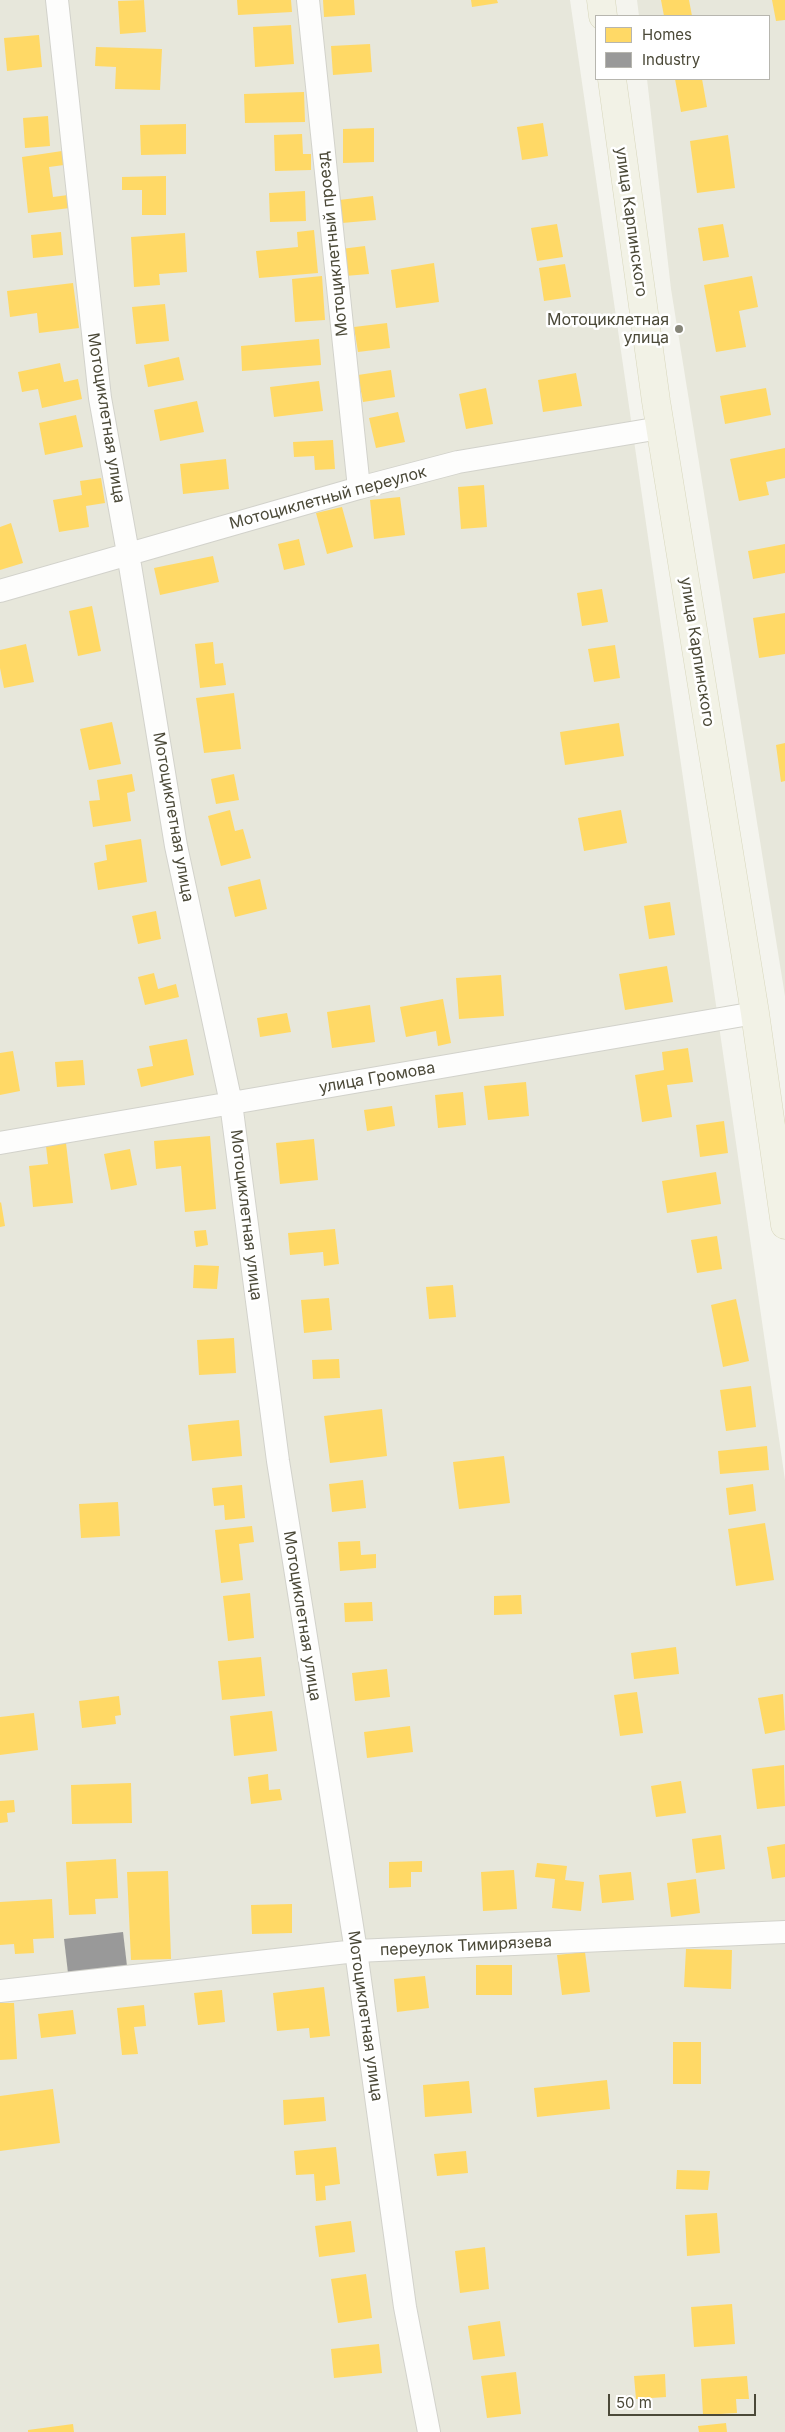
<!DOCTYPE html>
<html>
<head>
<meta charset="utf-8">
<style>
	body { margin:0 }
	#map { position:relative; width:785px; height:2432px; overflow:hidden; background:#f4f4ee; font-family:Inter,sans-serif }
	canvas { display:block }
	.legend { position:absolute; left:595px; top:15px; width:175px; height:65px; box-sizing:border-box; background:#fff; border:1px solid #b7b6af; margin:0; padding:6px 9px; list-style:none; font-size:15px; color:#4b4938 }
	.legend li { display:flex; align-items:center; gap:10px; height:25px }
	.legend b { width:25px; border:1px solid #b7b6af }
	.scale { position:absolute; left:608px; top:2394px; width:148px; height:22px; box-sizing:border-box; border:2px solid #4b4938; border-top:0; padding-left:6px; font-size:15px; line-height:18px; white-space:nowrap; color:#4b4938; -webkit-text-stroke:4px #fff; paint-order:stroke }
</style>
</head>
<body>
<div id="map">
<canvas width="785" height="2432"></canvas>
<ul class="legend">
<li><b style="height:14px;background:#ffd966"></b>Homes</li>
<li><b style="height:14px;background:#999"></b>Industry</li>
</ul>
<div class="scale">50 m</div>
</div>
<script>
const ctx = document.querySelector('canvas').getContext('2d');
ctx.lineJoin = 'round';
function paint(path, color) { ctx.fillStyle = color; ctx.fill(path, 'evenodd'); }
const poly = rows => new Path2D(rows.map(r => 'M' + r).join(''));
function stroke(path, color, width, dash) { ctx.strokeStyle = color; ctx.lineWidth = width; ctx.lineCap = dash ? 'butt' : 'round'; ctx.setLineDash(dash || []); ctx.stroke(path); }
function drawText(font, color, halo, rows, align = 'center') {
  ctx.font = font + ' Inter,sans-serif'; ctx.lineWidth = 5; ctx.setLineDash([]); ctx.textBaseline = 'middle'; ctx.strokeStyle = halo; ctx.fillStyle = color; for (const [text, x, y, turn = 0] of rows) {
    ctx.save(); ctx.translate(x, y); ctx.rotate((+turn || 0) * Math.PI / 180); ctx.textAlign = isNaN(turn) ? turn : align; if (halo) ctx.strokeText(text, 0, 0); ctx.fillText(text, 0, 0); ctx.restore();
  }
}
paint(poly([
	[0,0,570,0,785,1480,785,2432,0,2432],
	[637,0,785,0,785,996,671,289,647,79,769,79,769,16,639,16]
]), '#e7e7db');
paint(poly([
	[144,0,146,32,120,34,118,1],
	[237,0,291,0,292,12,238,15],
	[323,0,354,0,355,15,324,17],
	[471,0,497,0,498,3,472,7],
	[661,0,689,0,692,16,664,16],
	[772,0,785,0,785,20,776,21],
	[291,25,294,64,255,67,253,27],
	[39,35,42,67,7,71,4,38],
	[370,44,372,72,333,75,331,46],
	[96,47,162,49,160,90,115,89,116,67,95,66],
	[675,79,702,79,707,107,681,112],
	[304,92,305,122,245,123,244,94],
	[48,116,50,146,25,148,23,118],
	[543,123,548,156,522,160,517,127],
	[186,124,186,154,141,155,140,125],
	[374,128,374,162,343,163,343,129],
	[302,134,303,154,311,154,311,170,275,171,274,135],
	[728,135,735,188,697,193,690,141],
	[62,151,64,165,49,167,53,197,68,195,70,208,28,213,22,157],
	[166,176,166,215,142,215,142,190,122,190,122,177],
	[305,191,306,221,270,222,269,193],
	[373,196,376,220,342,223,339,200],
	[557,224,563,257,537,261,531,228],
	[723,224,729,257,703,261,698,228],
	[314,230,318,273,259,278,256,251,298,247,297,232],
	[61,232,63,255,33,258,31,235],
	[185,233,187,272,159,274,160,285,134,287,131,237],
	[365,246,369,274,345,276,341,249],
	[434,263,439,302,396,308,391,270],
	[565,264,571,297,544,301,539,268],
	[322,276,325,320,295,322,292,279],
	[752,276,758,307,739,311,746,347,716,352,704,285],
	[73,283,79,328,39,333,37,313,10,317,7,291],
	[165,304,169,341,136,344,132,307],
	[387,323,390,348,358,352,354,327],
	[319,339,321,365,242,371,241,346],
	[179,357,184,380,148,387,144,365],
	[60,363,64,382,78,379,82,399,42,408,38,389,22,392,18,372],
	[391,370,395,397,363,402,358,375],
	[576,373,582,406,543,412,538,380],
	[319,381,323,411,274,417,270,387],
	[486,388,493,424,466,429,459,394],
	[766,388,771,415,725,424,720,396],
	[197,401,204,432,160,441,154,410],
	[398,412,405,442,376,448,369,418],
	[76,415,83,447,45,455,39,423],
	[333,440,335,469,315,470,314,456,294,457,293,442],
	[785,448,785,478,766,482,769,495,739,501,730,459],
	[226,459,229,489,183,494,180,464],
	[101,478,105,503,86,506,89,527,59,532,53,500,82,495,80,481],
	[484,485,487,527,461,529,458,487],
	[400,497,405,535,374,539,370,500],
	[342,507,353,547,327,554,316,513],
	[11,523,23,563,0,570,0,527],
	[299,539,305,565,284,570,278,544],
	[785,544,785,573,753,579,748,551],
	[213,556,219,582,160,595,154,568],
	[602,589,608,622,582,626,577,593],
	[92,606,101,651,78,656,69,611],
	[785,613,785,654,759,658,753,618],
	[213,642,215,664,223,663,226,685,200,688,195,644],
	[26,644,34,682,4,688,0,668,0,650],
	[615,645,620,678,594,682,588,649],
	[234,693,241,749,204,753,196,698],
	[112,722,121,764,89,770,80,729],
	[619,723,624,756,565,765,560,732],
	[785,743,785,781,781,782,776,745],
	[132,774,135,791,127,793,131,821,93,827,89,801,100,800,97,780],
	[234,774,239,800,216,804,211,779],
	[230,810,235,831,243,829,251,858,221,866,208,816],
	[621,810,627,843,584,851,578,818],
	[141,839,147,882,98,890,94,863,107,860,105,845],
	[260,879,267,909,235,917,228,887],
	[670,902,675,935,649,939,644,906],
	[156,911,161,939,138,944,132,916],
	[667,966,673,1002,625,1010,619,974],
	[154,973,158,989,176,984,179,997,145,1005,138,977],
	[501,975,504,1016,459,1019,456,978],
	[443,999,451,1043,438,1046,436,1031,406,1037,400,1007],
	[370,1005,375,1042,332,1048,327,1012],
	[287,1013,291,1032,260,1037,257,1018],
	[187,1039,194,1075,141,1087,137,1069,153,1066,149,1046],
	[688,1048,693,1082,667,1085,672,1117,642,1122,635,1075,664,1070,662,1052],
	[13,1051,20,1091,0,1095,0,1053],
	[83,1060,85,1085,57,1087,55,1062],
	[526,1082,529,1116,488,1120,484,1086],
	[463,1092,466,1125,438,1128,435,1095],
	[392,1106,395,1126,367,1131,364,1110],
	[724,1121,728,1153,700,1157,696,1125],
	[210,1136,216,1209,185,1212,181,1166,156,1169,154,1141],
	[314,1139,318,1180,280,1184,276,1143],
	[66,1143,73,1203,33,1207,29,1166,48,1164,46,1146],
	[130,1149,137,1185,111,1190,104,1154],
	[716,1172,721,1204,667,1213,662,1181],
	[1,1202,5,1226,0,1227,0,1203],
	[335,1229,339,1264,324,1266,323,1252,290,1255,288,1233],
	[206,1230,208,1245,196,1247,194,1231],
	[717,1236,722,1269,697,1273,691,1240],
	[194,1265,219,1266,217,1289,193,1288],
	[453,1285,456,1317,429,1319,426,1287],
	[329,1298,332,1330,304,1333,301,1300],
	[736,1299,749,1361,723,1367,711,1305],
	[234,1338,236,1373,199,1375,197,1340],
	[339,1359,340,1378,313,1379,312,1360],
	[751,1386,756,1427,726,1431,720,1390],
	[382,1409,387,1456,330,1463,324,1416],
	[239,1420,242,1456,192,1461,188,1425],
	[767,1446,769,1470,720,1474,718,1451],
	[504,1456,510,1503,459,1509,453,1462],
	[363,1480,366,1508,332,1512,329,1484],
	[753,1484,756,1511,729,1515,726,1488],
	[242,1485,245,1518,225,1520,224,1505,214,1506,212,1488],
	[118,1502,120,1536,81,1538,79,1504],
	[765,1523,774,1580,736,1586,728,1529],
	[252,1526,254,1542,239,1544,243,1580,221,1583,215,1530],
	[360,1541,361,1555,376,1554,376,1568,340,1571,338,1542],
	[250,1593,254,1638,228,1641,223,1596],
	[521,1595,522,1614,494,1615,494,1596],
	[372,1602,373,1621,345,1622,344,1603],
	[676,1647,679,1674,634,1679,631,1653],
	[261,1657,265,1696,222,1700,218,1661],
	[387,1669,390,1697,355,1701,352,1673],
	[637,1692,643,1733,620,1736,614,1695],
	[783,1694,785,1730,765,1734,758,1698],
	[119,1696,121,1715,115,1716,116,1724,82,1728,79,1701],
	[272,1711,277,1751,234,1756,230,1716],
	[34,1713,38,1750,0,1755,0,1717],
	[410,1726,413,1752,367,1758,364,1732],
	[784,1765,785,1806,757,1809,752,1769],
	[268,1774,269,1790,280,1789,282,1800,251,1804,248,1777],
	[681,1781,686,1813,656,1817,651,1786],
	[131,1783,132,1823,72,1824,71,1785],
	[14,1800,15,1812,7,1813,8,1822,0,1823,0,1801],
	[721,1835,725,1869,696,1873,692,1839],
	[785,1844,785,1877,772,1879,767,1847],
	[116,1859,118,1898,95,1899,96,1914,69,1915,66,1862],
	[422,1861,422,1872,411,1872,411,1887,389,1888,389,1862],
	[537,1863,567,1866,565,1880,584,1882,581,1911,552,1908,555,1879,535,1877],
	[514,1870,517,1909,483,1911,481,1872],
	[168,1871,171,1959,131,1960,127,1872],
	[631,1872,634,1900,602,1903,599,1875],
	[696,1879,700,1913,671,1917,667,1883],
	[52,1899,54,1938,33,1939,34,1953,15,1954,14,1944,0,1945,0,1902],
	[292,1904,292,1933,252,1934,251,1905],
	[686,1949,732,1950,731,1989,684,1987],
	[585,1952,590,1992,562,1995,557,1955],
	[476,1965,512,1965,512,1995,476,1995],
	[425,1976,429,2008,397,2012,394,1979],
	[324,1987,330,2036,310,2038,309,2028,277,2031,273,1993],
	[222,1990,225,2022,198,2025,194,1993],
	[0,2003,14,2003,17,2059,0,2060],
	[144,2005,146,2026,134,2027,138,2054,122,2055,117,2008],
	[73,2010,76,2034,41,2038,38,2014],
	[673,2042,701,2042,701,2084,673,2084],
	[607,2080,610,2109,537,2117,534,2088],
	[469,2081,472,2113,425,2117,423,2085],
	[53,2089,60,2143,0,2151,0,2096],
	[324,2097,326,2121,284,2125,283,2100],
	[336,2147,340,2184,325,2186,326,2200,316,2201,314,2174,296,2175,294,2151],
	[466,2151,468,2173,437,2176,434,2154],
	[677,2170,710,2171,708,2190,676,2189],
	[717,2213,720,2253,687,2256,685,2215],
	[351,2221,355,2252,319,2257,315,2226],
	[485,2247,489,2289,460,2293,455,2251],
	[366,2274,372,2318,338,2323,331,2279],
	[732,2304,735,2344,694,2347,691,2307],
	[500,2321,505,2356,473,2360,468,2326],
	[379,2344,382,2373,334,2378,331,2349],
	[516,2372,521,2414,487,2418,481,2376],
	[665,2374,666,2397,636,2399,634,2376],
	[747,2376,749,2399,736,2399,737,2413,703,2415,701,2379],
	[726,2423,727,2432,699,2432,698,2426],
	[73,2424,74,2432,28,2432,28,2430]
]), '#ffd966');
paint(poly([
	[123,1932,127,1966,68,1973,64,1939]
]), '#999');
const street = poly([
	[57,0,100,398,128,553,176,846,231,1103,278,1461,356,1951,405,2307,429,2432],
	[308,0,359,488],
	[0,591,359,488,458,462,660,428],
	[0,1143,755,1013],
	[0,1991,356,1951,785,1932]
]);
const primary = poly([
	[601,0,603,16],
	[612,79,656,401,755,1013,785,1225]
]);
stroke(street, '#d2d2cb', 24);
stroke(primary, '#d7d6bb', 29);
stroke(street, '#fdfdfc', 22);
stroke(primary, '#f2f2e6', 28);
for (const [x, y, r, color] of [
	[679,329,5,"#868578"]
]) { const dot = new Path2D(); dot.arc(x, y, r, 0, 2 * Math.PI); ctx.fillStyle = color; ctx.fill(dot); stroke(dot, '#fff', 2); }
drawText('16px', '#4b4938', '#fff', [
	["улица Карпинского",631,222,82],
	["Мотоциклетный проезд",333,244,-96],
	["Мотоциклетная улица",106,418,81],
	["Мотоциклетный переулок",328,498,-15],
	["улица Карпинского",697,652,81],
	["Мотоциклетная улица",173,817,80],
	["улица Громова",377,1078,-10],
	["Мотоциклетная улица",246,1215,83],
	["Мотоциклетная улица",302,1616,81],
	["переулок Тимирязева",466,1946,-3],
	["Мотоциклетная улица",365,2016,82]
]);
drawText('16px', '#4b4938', '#fff', [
	["Мотоциклетная",669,320],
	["улица",669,338]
], 'right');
</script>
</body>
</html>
